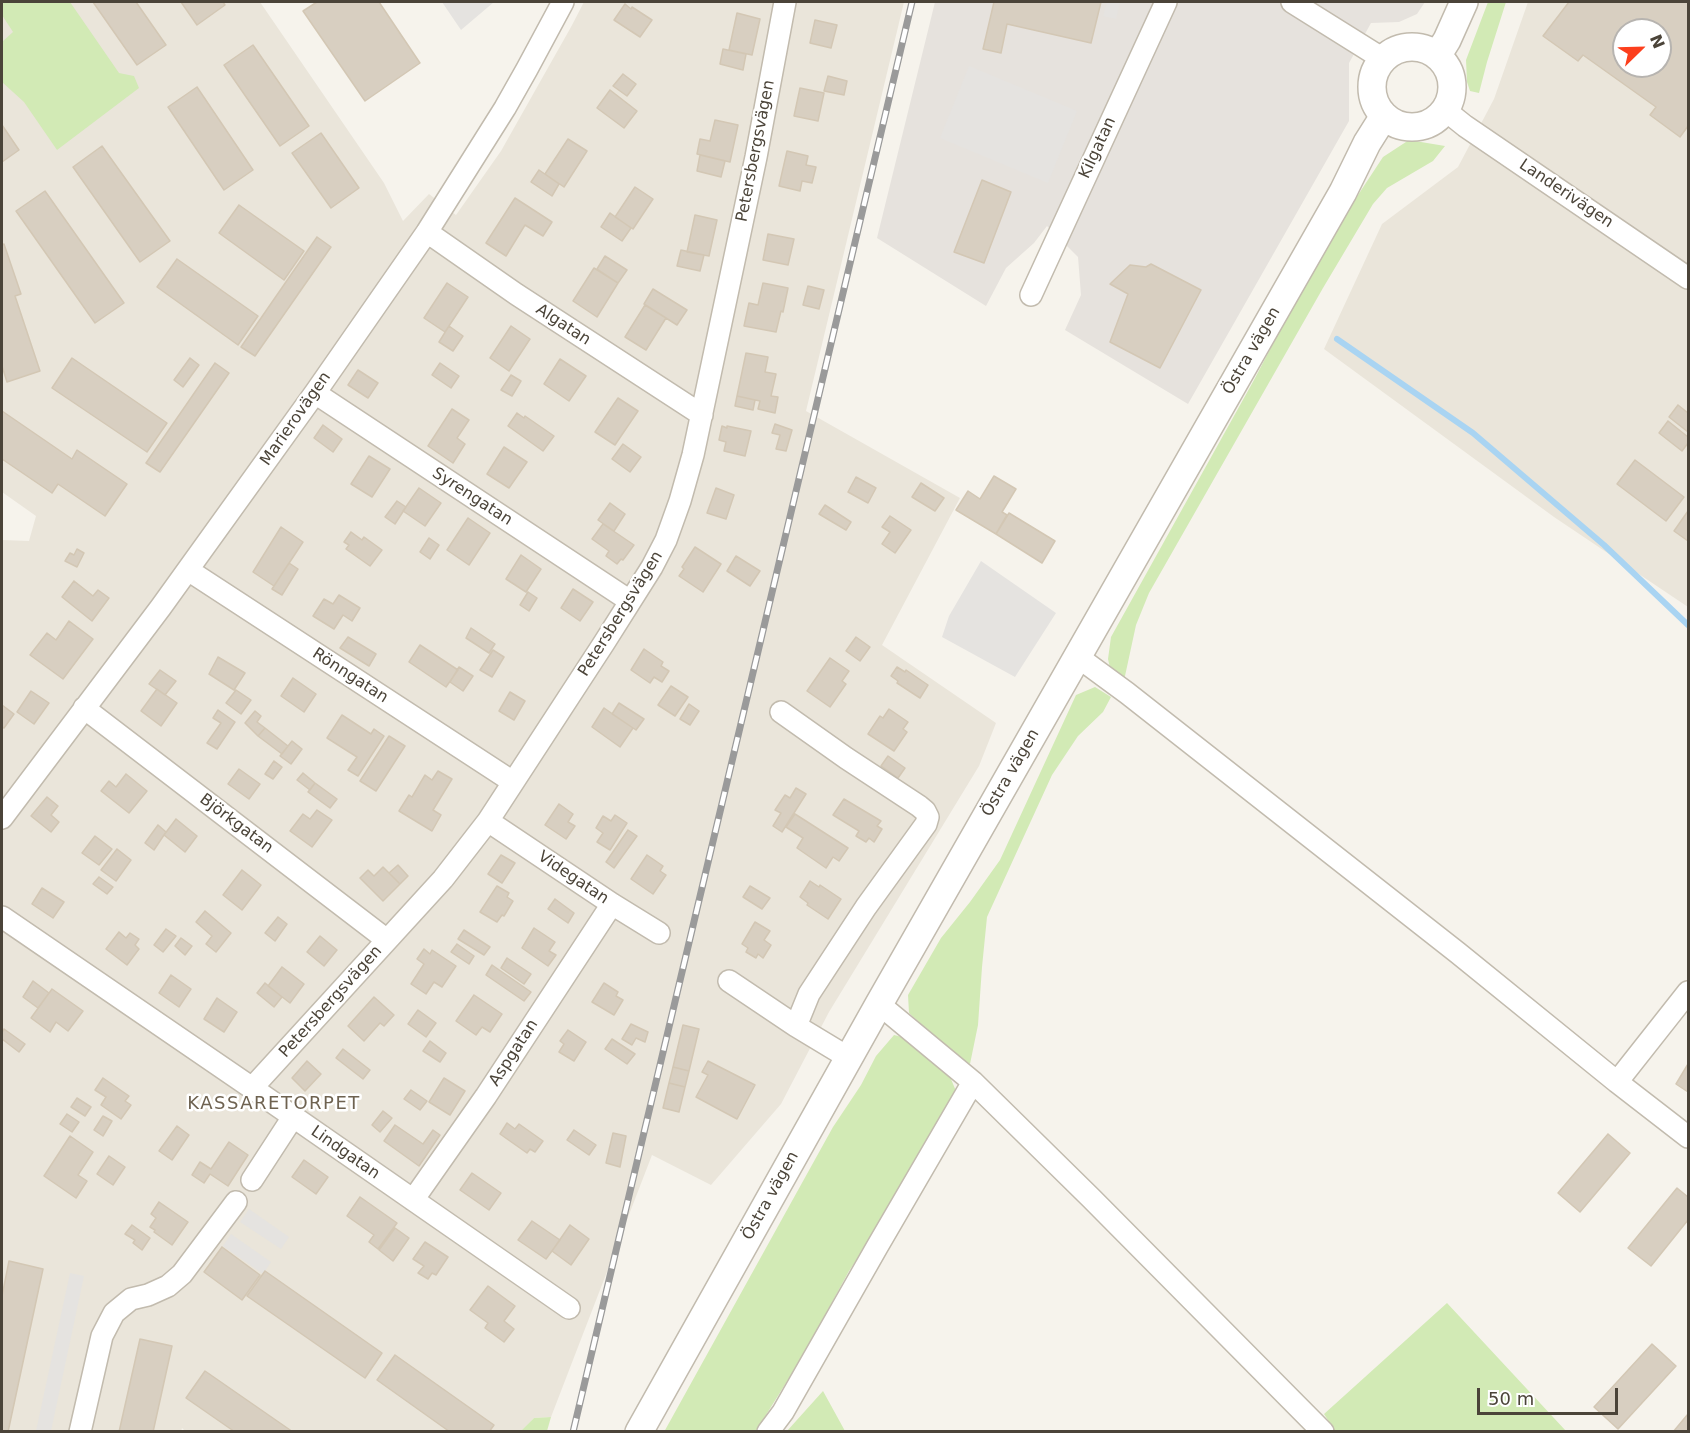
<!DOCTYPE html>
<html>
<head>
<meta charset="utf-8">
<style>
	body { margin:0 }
	#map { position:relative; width:1690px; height:1433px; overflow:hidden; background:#f6f3ec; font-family:"DejaVu Sans",sans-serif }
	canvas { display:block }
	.frame { position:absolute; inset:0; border:3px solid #4b4439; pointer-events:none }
	.north { position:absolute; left:1612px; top:18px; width:60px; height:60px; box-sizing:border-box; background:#fff; border:2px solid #b7b4b0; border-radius:50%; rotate:67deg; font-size:16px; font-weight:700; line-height:24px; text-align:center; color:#4b4439 }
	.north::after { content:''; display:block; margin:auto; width:21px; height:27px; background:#fc3f1d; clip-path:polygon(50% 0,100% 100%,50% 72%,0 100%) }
	.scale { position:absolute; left:1477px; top:1388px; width:141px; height:27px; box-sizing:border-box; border:3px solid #4b4439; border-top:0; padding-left:8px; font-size:18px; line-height:21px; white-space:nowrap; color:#4b4439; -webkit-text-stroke:4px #fff; paint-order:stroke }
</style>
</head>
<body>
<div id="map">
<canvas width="1690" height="1433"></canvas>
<div class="frame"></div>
<div class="north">N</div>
<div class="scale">50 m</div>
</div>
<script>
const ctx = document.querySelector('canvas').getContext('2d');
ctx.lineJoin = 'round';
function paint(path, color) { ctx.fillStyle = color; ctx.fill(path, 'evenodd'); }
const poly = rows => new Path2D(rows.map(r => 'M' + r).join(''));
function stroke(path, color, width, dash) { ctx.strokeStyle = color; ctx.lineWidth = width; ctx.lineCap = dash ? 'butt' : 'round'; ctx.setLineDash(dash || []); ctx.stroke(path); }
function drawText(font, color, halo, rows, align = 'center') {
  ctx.font = font + ' "DejaVu Sans",sans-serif'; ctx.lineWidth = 5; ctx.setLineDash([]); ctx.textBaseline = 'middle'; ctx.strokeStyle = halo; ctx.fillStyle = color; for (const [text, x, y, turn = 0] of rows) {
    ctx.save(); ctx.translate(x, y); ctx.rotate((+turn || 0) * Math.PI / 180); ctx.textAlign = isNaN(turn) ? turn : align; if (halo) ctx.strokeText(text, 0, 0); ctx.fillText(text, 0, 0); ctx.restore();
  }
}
paint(poly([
	[2,2,260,2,384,183,403,221,429,194,456,215,501,151,571,27,584,2,904,2,806,411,960,498,882,645,996,723,979,766,829,1012,781,1104,711,1185,652,1155,551,1417,534,1418,521,1432,186,1432,182,1428,181,1432,2,1431,2,540,29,541,36,516,2,492],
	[1528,2,1688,2,1688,607,1554,517,1324,349,1382,224,1458,167,1494,99],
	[1624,30,1660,30,1660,66,1624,66]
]), '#eae5da');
paint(poly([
	[935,2,1425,2,1417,14,1399,22,1371,23,1349,63,1349,121,1188,404,1065,330,1081,295,1078,257,1047,226,1034,243,1006,268,986,306,877,238]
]), '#e6e2dd');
paint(poly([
	[2,2,70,2,119,73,134,76,139,88,57,150,24,102,2,82,2,42,13,32,2,15],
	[1488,2,1506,2,1487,62,1479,93,1470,91,1467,82,1466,60],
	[1409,140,1445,146,1433,161,1387,188,1373,204,1323,288,1149,593,1136,625,1125,676,1120,681,1111,673,1108,659,1111,637,1254,380,1301,290,1358,195,1383,157],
	[1095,687,1111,697,1103,712,1078,736,1052,775,987,917,982,967,978,1025,970,1064,954,1054,909,1013,908,995,941,938,970,902,1000,860,1076,695],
	[894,1035,919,1041,948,1072,956,1091,931,1133,895,1203,849,1271,804,1354,756,1431,664,1432,833,1127,861,1085,876,1056],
	[1447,1303,1566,1431,1335,1431,1324,1414],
	[823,1391,845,1431,787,1431],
	[551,1417,547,1431,521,1431,534,1418]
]), '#d2eab5');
paint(poly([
	[442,2,494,2,461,30],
	[1107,2,1120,2,1116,19,1103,16],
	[969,66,1077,111,1048,183,940,138],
	[981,561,1056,613,1015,677,942,637,949,616],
	[249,1209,289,1237,281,1249,240,1222],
	[231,1234,271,1262,263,1274,223,1246],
	[70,1273,84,1276,51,1431,36,1431]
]), '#e5e3e0');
stroke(poly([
	[1337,339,1473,433,1604,545,1688,625]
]), '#a9d4f2', 6);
const building = poly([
	[93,2,136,2,166,45,137,65,93,2],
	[181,2,223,2,225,5,197,25,181,2],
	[317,2,379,2,420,63,365,101,303,11,317,2],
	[994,2,1101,2,1091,43,1007,24,1001,53,983,49,994,2],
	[1569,2,1688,2,1688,126,1680,137,1650,115,1656,107,1583,55,1578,61,1543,36,1569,2],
	[1624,30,1660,30,1660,66,1624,66,1624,30],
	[625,4,631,9,632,7,652,20,640,37,614,20,625,4],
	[737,13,760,19,752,55,729,50,737,13],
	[815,20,837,25,831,48,810,43,815,20],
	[253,45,309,126,280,146,224,65,253,45],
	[723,49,746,54,743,70,720,64,723,49],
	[623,74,636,84,627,96,613,86,623,74],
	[828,76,847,81,844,95,824,91,828,76],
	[197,87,253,170,224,190,168,107,197,87],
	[800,88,824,93,818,121,794,116,800,88],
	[610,90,637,111,624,128,597,108,610,90],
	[715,120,738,125,730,162,697,154,700,139,710,141,715,120],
	[2,125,19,150,2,162,2,125],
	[321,133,359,188,331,208,292,153,321,133],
	[568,139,587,151,564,187,545,174,568,139],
	[102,146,170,241,140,262,73,167,102,146],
	[787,151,808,156,806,165,816,167,812,183,802,181,800,191,779,186,787,151],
	[700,155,725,161,721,177,697,171,700,155],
	[539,170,559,184,552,196,531,182,539,170],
	[982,180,1011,192,984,263,954,252,982,180],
	[635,187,653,199,633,229,615,217,635,187],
	[45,191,124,303,95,323,16,211,45,191],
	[515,198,552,222,543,236,525,225,506,256,486,243,515,198],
	[239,205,304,251,284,280,219,233,239,205],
	[610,213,631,228,622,241,601,227,610,213],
	[695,215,717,220,709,256,687,252,695,215],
	[768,234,794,239,788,265,763,260,768,234],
	[317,237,331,247,255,356,241,347,317,237],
	[4,244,21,294,15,296,40,371,7,382,2,366,2,245,4,244],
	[681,250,704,255,700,271,677,266,681,250],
	[605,256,627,270,618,283,597,269,605,256],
	[177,259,258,316,238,345,157,287,177,259],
	[1151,264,1201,290,1160,368,1110,342,1128,294,1110,284,1130,265,1146,267,1151,264],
	[594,268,618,283,597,317,573,301,594,268],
	[447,283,468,297,445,332,424,318,447,283],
	[763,283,788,288,783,312,781,311,776,332,744,326,749,303,758,305,763,283],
	[808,286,824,290,819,309,803,305,808,286],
	[653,289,687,310,677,325,644,304,653,289],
	[645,305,666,318,646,350,625,337,645,305],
	[449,326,463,336,453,351,439,342,449,326],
	[511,326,530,339,509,371,490,358,511,326],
	[746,353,768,357,765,372,776,374,771,396,778,397,775,413,758,409,760,401,737,396,746,353],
	[72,358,167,423,147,452,52,388,72,358],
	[190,358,199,365,183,387,174,380,190,358],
	[560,359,586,376,569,401,544,384,560,359],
	[215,363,229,373,160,472,146,463,215,363],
	[440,363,459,376,451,388,432,375,440,363],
	[358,370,378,383,368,398,348,385,358,370],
	[511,375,521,381,512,396,501,390,511,375],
	[737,396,755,400,753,410,735,406,737,396],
	[618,398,638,411,615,445,595,432,618,398],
	[1678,405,1688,413,1688,432,1669,417,1678,405],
	[452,409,469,420,457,438,465,444,453,463,428,446,452,409],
	[2,411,72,459,77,450,127,484,105,516,58,484,52,493,2,459,2,411],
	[517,413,524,418,525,416,554,436,543,451,508,426,517,413],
	[1668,421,1688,437,1688,443,1682,451,1659,433,1668,421],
	[775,424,792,430,786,451,776,449,780,435,772,433,775,424],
	[323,425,342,439,333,452,314,438,323,425],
	[722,426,727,428,727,426,751,431,745,456,724,451,726,442,719,440,722,426],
	[623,444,641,457,630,472,612,459,623,444],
	[504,447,527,462,509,488,487,474,504,447],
	[369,456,390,469,372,497,351,484,369,456],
	[1635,460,1684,497,1666,521,1617,484,1635,460],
	[994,476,1016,489,1002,512,1007,515,996,534,956,510,968,491,980,499,994,476],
	[856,477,876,488,868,503,848,492,856,477],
	[921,483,944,498,935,511,912,497,921,483],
	[419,488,441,503,425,526,403,511,419,488],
	[716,488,734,495,726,519,707,513,716,488],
	[397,501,406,507,395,524,385,517,397,501],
	[610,503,625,514,614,531,598,520,610,503],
	[825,505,851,522,846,530,819,514,825,505],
	[1688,511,1688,541,1674,531,1688,511],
	[1009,513,1055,541,1042,563,996,534,1009,513],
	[890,516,911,530,895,553,882,544,890,532,882,527,890,516],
	[468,518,490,533,469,565,447,550,468,518],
	[603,524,634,545,623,560,621,559,617,564,606,556,609,551,592,539,603,524],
	[281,527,303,542,274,586,253,572,281,527],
	[351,532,362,540,364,537,382,550,370,566,346,549,349,545,344,542,351,532],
	[429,538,439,545,430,559,420,552,429,538],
	[695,547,721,564,703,592,679,576,684,569,682,567,695,547],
	[77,549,84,553,77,567,65,561,70,553,74,555,77,549],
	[521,555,541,569,526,592,506,579,521,555],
	[736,556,760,571,750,586,727,571,736,556],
	[289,563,298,569,282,595,272,589,289,563],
	[74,581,93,596,98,590,109,598,92,621,62,597,74,581],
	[573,589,593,602,580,621,561,608,573,589],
	[528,592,537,598,529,611,520,605,528,592],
	[339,595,360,608,352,621,343,615,334,629,313,616,324,599,333,604,339,595],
	[69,621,93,639,63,679,30,655,47,633,56,640,69,621],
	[471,628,495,644,489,653,466,638,471,628],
	[348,637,376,654,369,666,340,648,348,637],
	[856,637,870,647,860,661,846,651,856,637],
	[420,645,458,670,446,687,409,662,420,645],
	[644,649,663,662,661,666,669,671,662,682,654,677,650,683,631,670,644,649],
	[493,650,504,657,492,677,480,670,493,650],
	[218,657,245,673,234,690,209,674,218,657],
	[830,658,849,671,842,681,846,684,830,707,807,691,830,658],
	[459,667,473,676,463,691,450,682,459,667],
	[897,667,905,672,906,670,928,685,920,698,897,683,898,681,891,676,897,667],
	[160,670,176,681,165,695,149,684,160,670],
	[293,678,316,694,304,712,281,696,293,678],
	[671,686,688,697,675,716,658,705,671,686],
	[157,689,177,703,161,726,141,711,157,689],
	[236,690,251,700,241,714,226,703,236,690],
	[31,691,49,703,34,724,17,712,31,691],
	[510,692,525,701,514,720,499,711,510,692],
	[619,703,644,719,636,730,612,714,619,703],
	[689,704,699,711,690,725,680,719,689,704],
	[2,705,14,714,4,728,2,727,2,705],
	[604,708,633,728,620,747,592,727,604,708],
	[889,709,908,722,903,729,907,732,894,751,868,734,880,716,883,718,889,709],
	[218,710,235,722,217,749,207,743,221,723,213,718,218,710],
	[255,711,261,716,257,722,265,728,258,736,245,723,255,711],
	[342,715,371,734,374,729,384,736,358,776,348,770,357,757,327,738,342,715],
	[265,728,288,746,282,754,258,736,265,728],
	[389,736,405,746,376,791,360,781,389,736],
	[292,741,302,749,291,764,280,756,292,741],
	[888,756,905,768,898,778,881,766,888,756],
	[274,761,282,767,273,779,265,774,274,761],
	[239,769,260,784,249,799,228,784,239,769],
	[438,771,452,779,433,810,441,815,432,831,399,811,409,795,412,797,425,775,432,780,438,771],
	[303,773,315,783,310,790,297,780,303,773],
	[126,774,147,791,129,813,101,791,109,781,116,787,126,774],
	[315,783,337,799,330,808,308,792,315,783],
	[796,788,806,794,782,832,773,826,781,813,775,810,785,795,790,798,796,788],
	[47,797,58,806,51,815,59,822,51,832,31,816,47,797],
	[844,799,881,821,877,826,882,829,874,842,869,838,866,842,856,836,859,831,833,815,844,799],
	[559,804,573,814,568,822,575,826,566,839,545,825,559,804],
	[317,810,332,820,312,847,290,831,303,814,310,819,317,810],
	[795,814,848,848,839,861,833,857,826,868,797,848,803,838,786,827,795,814],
	[615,815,627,823,610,850,597,842,603,833,596,828,603,816,611,821,615,815],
	[176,819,197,836,185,852,164,835,176,819],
	[158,825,166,832,154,850,145,843,158,825],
	[628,830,637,836,614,868,606,862,628,830],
	[95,836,112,849,99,865,82,853,95,836],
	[117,849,131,860,116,881,101,870,117,849],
	[501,855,515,863,502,883,488,874,501,855],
	[647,855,663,866,660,871,666,875,653,894,631,879,647,855],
	[398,865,408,876,400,884,389,873,398,865],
	[383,867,400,884,383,901,360,878,368,870,374,876,383,867],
	[242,870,261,885,242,910,223,895,242,870],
	[99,877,113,887,107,894,93,884,99,877],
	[810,881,819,887,820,885,841,899,828,919,807,905,808,903,800,897,810,881],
	[497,886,509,893,507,897,513,901,504,916,502,915,497,922,480,912,497,886],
	[750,886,770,898,762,909,743,897,750,886],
	[42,888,64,902,53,918,32,904,42,888],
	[555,899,574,913,568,923,548,909,555,899],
	[205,911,231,933,216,952,206,944,212,936,196,922,205,911],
	[278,917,287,924,275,941,265,933,278,917],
	[755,922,770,931,764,940,771,945,763,958,758,954,756,958,746,952,748,948,742,944,755,922],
	[534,928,555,942,549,951,556,955,548,966,522,948,534,928],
	[166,929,176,936,163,952,154,945,166,929],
	[464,930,490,947,484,955,458,939,464,930],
	[119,932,126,938,130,933,139,939,135,945,139,949,127,965,106,949,119,932],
	[320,936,337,950,324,966,307,952,320,936],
	[181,938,192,946,185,955,175,946,181,938],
	[457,944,474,956,469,964,451,952,457,944],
	[424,949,430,954,432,950,456,966,442,987,434,982,426,994,411,984,424,964,417,959,424,949],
	[507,958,531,974,524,984,501,968,507,958],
	[492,965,531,992,524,1001,486,975,492,965],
	[282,967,304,984,290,1003,268,986,282,967],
	[171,975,191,989,179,1007,159,993,171,975],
	[33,981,49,993,38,1008,23,997,33,981],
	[265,983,282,997,274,1007,257,993,265,983],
	[604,983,618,992,616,996,623,1000,614,1015,592,1002,604,983],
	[52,989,83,1011,68,1031,56,1022,50,1032,31,1018,52,989],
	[474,995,502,1014,490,1032,482,1027,476,1035,456,1021,474,995],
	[374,997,394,1015,384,1026,380,1023,364,1041,348,1026,374,997],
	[217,998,237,1012,224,1032,204,1019,217,998],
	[418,1010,436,1023,426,1037,408,1024,418,1010],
	[631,1024,648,1032,645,1042,636,1038,632,1045,622,1039,631,1024],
	[683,1025,699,1029,689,1071,673,1067,683,1025],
	[4,1029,25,1044,19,1052,2,1039,2,1033,4,1029],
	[568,1030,586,1042,574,1061,559,1052,564,1044,560,1041,568,1030],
	[612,1039,635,1054,627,1064,605,1049,612,1039],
	[430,1041,446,1053,440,1062,423,1051,430,1041],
	[343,1049,370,1070,363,1079,336,1058,343,1049],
	[307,1061,321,1074,305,1091,292,1078,307,1061],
	[708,1061,755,1085,737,1119,696,1097,708,1075,702,1072,708,1061],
	[1688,1064,1688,1092,1676,1084,1688,1064],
	[673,1067,689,1071,685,1087,669,1083,673,1067],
	[103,1078,129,1096,125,1101,131,1105,121,1119,101,1105,106,1097,95,1090,103,1078],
	[444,1078,465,1091,450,1115,429,1102,444,1078],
	[669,1083,685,1087,679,1112,663,1108,669,1083],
	[411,1090,427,1101,420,1110,404,1099,411,1090],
	[77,1098,91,1107,85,1116,71,1107,77,1098],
	[383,1111,392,1118,380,1132,372,1125,383,1111],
	[67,1114,79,1122,72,1132,60,1124,67,1114],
	[103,1116,112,1121,103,1136,94,1130,103,1116],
	[507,1123,515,1129,519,1124,543,1141,535,1152,530,1149,527,1153,500,1134,507,1123],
	[395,1125,423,1144,433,1130,440,1135,419,1166,384,1141,395,1125],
	[177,1126,189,1135,172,1160,159,1151,177,1126],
	[574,1130,596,1145,589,1155,567,1140,574,1130],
	[613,1133,626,1136,620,1167,606,1163,613,1133],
	[1608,1134,1630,1153,1580,1212,1558,1193,1608,1134],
	[70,1136,93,1152,78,1175,87,1181,76,1198,44,1176,70,1136],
	[229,1142,248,1155,228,1186,210,1174,204,1183,192,1175,200,1162,211,1169,229,1142],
	[109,1156,125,1167,113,1185,97,1174,109,1156],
	[304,1160,328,1177,316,1194,292,1177,304,1160],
	[472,1173,501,1193,489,1210,460,1190,472,1173],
	[1677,1188,1688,1197,1688,1220,1651,1266,1628,1248,1677,1188],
	[360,1197,397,1223,378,1249,369,1242,374,1235,347,1216,360,1197],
	[159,1202,188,1222,172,1245,154,1232,155,1230,150,1227,156,1218,151,1214,159,1202],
	[532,1221,560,1240,546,1259,518,1240,532,1221],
	[132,1225,150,1238,142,1250,133,1243,135,1240,125,1234,132,1225],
	[570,1225,589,1239,571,1265,552,1251,570,1225],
	[395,1228,409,1238,393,1261,379,1250,395,1228],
	[425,1242,448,1257,436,1275,432,1273,428,1279,418,1273,424,1266,413,1259,425,1242],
	[222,1247,260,1275,242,1300,204,1272,222,1247],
	[9,1261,43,1269,8,1432,2,1432,2,1296,9,1261],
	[265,1271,382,1353,365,1378,247,1296,265,1271],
	[488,1286,515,1306,504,1321,514,1329,504,1342,485,1328,488,1323,470,1310,488,1286],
	[140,1339,172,1346,153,1432,119,1432,140,1339],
	[1652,1344,1676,1366,1618,1429,1594,1407,1652,1344],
	[395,1355,494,1425,489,1432,450,1432,377,1380,395,1355],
	[205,1371,293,1432,235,1432,186,1398,205,1371],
	[1688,1414,1688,1432,1673,1432,1688,1414]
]);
paint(building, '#d8cfc1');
stroke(building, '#d3c7b4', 1.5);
const minor = poly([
	[1292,2,1383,59],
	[1445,110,1465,126,1688,278],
	[427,232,516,294,702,415],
	[1031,295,1166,2],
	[315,393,630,601],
	[188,570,513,782],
	[1078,657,1127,693,1458,953,1617,1082,1688,1137],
	[84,708,387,940],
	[781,712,846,758,919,806,925,811,928,817,926,824,866,907,809,994,796,1026],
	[2,818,161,607,315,393,427,232,505,108,527,69,563,2],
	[488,821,612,904,659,933],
	[2,917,252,1088,569,1308],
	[729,981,796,1026,849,1058],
	[879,1004,973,1082,1091,1198,1323,1432],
	[1617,1082,1688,992],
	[252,1088,443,879,488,821,604,643,652,567,666,540,680,501,693,455,756,157,785,2],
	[252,1180,293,1117],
	[413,1200,486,1096,612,904],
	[80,1432,102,1336,114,1313,131,1299,148,1295,168,1286,182,1274,236,1202],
	[768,1432,783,1412,877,1247,973,1082]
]);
const tertiary = poly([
	'1372 87a40 40 0 1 1 80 0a40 40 0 1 1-80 0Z',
	[1437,56,1447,40,1464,2],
	[639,1432,879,1004,1343,192,1367,143,1384,116]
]);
stroke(minor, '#c2bbae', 24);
stroke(tertiary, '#c2bbae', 30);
stroke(minor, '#fff', 21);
stroke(tertiary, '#fff', 27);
const rail = poly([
	[573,1432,912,2]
]);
stroke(rail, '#9a9a9a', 7);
stroke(rail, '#fff', 4.5, [14]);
drawText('16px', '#4b4439', '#fff', [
	["Kilgatan",1098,148,-65],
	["Petersbergsvägen",756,151,-79],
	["Landerivägen",1566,194,34],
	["Algatan",563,325,33],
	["Östra vägen",1252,351,-60],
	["Marierovägen",296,419,-55],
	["Syrengatan",472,497,33],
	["Petersbergsvägen",621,614,-58],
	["Rönngatan",350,676,33],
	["Östra vägen",1011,773,-60],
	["Björkgatan",236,824,37],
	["Videgatan",573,878,34],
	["Petersbergsvägen",331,1002,-48],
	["Aspgatan",514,1053,-57],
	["Lindgatan",345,1153,35],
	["Östra vägen",771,1196,-61]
]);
ctx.letterSpacing = '1.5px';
drawText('18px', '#6e6250', '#fff', [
	["KASSARETORPET",274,1104]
]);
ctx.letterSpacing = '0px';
</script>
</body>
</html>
